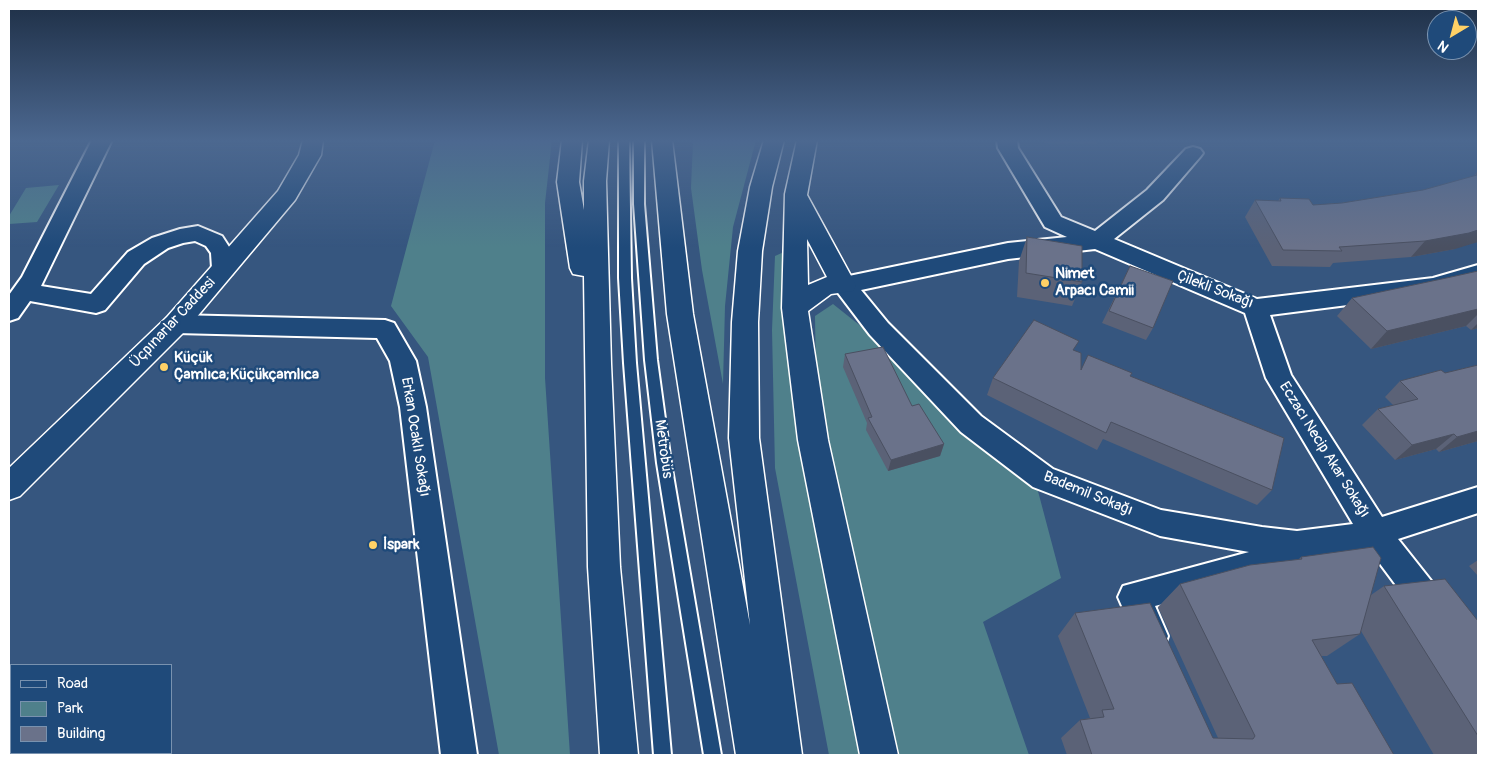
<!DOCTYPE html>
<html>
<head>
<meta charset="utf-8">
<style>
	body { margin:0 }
	#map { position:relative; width:1487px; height:764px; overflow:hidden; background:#36567f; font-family:Pangolin,sans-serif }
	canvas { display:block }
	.frame { position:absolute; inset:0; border:10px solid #fff; pointer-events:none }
	.legend { position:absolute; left:10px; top:664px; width:162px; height:90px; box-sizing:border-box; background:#1f4a7a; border:1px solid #7992af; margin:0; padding:6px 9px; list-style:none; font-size:15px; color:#fff }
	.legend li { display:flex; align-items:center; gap:10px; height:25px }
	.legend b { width:25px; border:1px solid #7992af }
	.north { position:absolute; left:1427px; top:10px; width:50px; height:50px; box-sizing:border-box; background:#1f4a7a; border:1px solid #7992af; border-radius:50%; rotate:217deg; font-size:14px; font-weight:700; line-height:20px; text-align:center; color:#fff }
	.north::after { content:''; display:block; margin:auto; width:18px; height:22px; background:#ffd166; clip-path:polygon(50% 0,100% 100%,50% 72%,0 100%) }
</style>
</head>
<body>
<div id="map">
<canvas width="1487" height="764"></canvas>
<div class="frame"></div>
<ul class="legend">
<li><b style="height:6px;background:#1f4a7a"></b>Road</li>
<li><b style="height:14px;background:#4f808b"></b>Park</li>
<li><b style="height:14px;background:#6a728a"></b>Building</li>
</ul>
<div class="north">N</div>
</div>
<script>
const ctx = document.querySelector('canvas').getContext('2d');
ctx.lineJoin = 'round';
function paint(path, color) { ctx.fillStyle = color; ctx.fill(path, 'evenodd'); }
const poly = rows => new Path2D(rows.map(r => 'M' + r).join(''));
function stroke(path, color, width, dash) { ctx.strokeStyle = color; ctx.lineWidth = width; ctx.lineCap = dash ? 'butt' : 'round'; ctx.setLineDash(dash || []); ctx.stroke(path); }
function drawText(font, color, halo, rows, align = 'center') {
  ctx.font = font + ' Pangolin,sans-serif'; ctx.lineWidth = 5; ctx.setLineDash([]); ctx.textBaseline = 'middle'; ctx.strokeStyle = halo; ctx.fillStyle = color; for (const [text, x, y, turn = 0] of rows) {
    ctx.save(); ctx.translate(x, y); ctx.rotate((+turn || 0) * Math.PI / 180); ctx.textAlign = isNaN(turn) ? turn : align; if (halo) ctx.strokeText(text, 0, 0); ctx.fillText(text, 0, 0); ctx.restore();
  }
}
paint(poly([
	[435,140,552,140,545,203,545,378,570,755,499,755,428,357,391,306],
	[693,140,756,140,733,227,725,306,723,384,702,270,691,188],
	[59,185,37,222,9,224,9,216,26,188],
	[784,252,782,308,825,581,859,755,829,755,775,468,772,330,775,256],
	[833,304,1030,461,1061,578,983,622,1029,755,899,755,850,541,816,379,815,316]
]), '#4f808b');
const lane = poly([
	[619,140,629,140,631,278,636,363,671,755,654,755,624,363,619,278,619,140],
	[634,140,644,140,644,204,657,360,671,463,721,755,704,755,657,463,645,360,634,204,634,140]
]);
const street = poly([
	[92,140,112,140,41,286,91,294,128,252,152,238,180,229,198,226,222,236,233,253,236,268,232,274,224,276,216,274,212,268,211,253,206,246,195,241,183,243,168,248,144,264,105,310,96,313,30,301,18,318,9,321,9,295,22,277,92,140],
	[997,140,1017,140,1018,148,1061,217,1095,231,1147,190,1186,149,1193,147,1200,149,1203,153,1200,157,1163,200,1114,239,1257,299,1433,278,1478,265,1478,281,1433,294,1270,315,1291,375,1382,517,1478,487,1478,513,1398,539,1478,640,1478,684,1466,679,1369,549,1360,552,1356,550,1319,556,1316,562,1305,566,1155,606,1168,636,1164,647,1152,652,1140,647,1118,597,1123,586,1249,552,1160,536,1033,487,961,432,870,335,832,285,836,279,844,277,1008,243,1067,237,1045,227,998,148,997,140],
	[1095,249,1245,313,1266,378,1353,524,1297,531,1262,527,1161,510,1053,469,981,416,888,323,861,290,1008,259,1095,249],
	[176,315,385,320,394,323,416,361,426,407,477,755,441,755,400,407,390,361,377,338,176,333,167,330,164,324,167,318,176,315]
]);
const secondary = poly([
	[303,140,323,140,321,155,295,200,185,331,20,496,9,500,9,468,167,317,278,191,299,155,303,140]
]);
const highway = poly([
	[562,140,582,140,579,182,584,210,584,181,589,140,609,140,606,181,611,364,620,567,638,755,600,755,588,567,584,276,573,274,570,268,557,182,562,140],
	[652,140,672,140,693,314,750,625,729,438,732,322,738,251,750,187,764,140,784,140,772,187,762,251,758,322,759,438,802,755,736,755,667,314,652,140],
	[797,140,817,140,807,195,856,285,853,291,831,294,808,311,828,440,898,755,860,755,798,440,782,308,785,194,797,140],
	[807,239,827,277,808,285,807,239]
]);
stroke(lane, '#fff', 4);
stroke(street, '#fff', 4);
stroke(secondary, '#fff', 3);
stroke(highway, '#fff', 3);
paint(lane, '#1f4a7a');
paint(street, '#1f4a7a');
paint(secondary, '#1f4a7a');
paint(highway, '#1f4a7a');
paint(poly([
	[225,140,252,140,251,141],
	[1043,140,1097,140,1096,144,1044,143],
	[1478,172,1455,249,1411,257,1333,263,1330,267,1272,266,1245,217,1255,200,1278,201,1280,198,1313,205,1342,203,1423,190,1474,176,1476,173],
	[1027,237,1082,282,1072,306,1017,297,1019,261],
	[1130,266,1153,328,1146,340,1102,323],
	[1478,271,1478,328,1471,330,1466,326,1371,349,1337,316,1352,298,1451,277],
	[1074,350,1081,369,1130,376,1272,490,1257,505,1103,439,1097,450,987,395,993,378],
	[845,354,912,406,944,444,940,456,888,471,866,430,867,423,843,367],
	[1478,365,1478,441,1439,452,1436,449,1395,460,1362,425,1378,409,1393,405,1385,397,1400,381,1445,373],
	[1301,557,1371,595,1384,586,1478,621,1478,755,1434,755,1361,631,1360,634,1327,656,1321,656,1337,684,1394,755,1067,755,1061,738,1080,720,1090,718,1058,636,1075,613,1213,738,1218,738,1158,607,1180,584,1298,560],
	[1478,560,1478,576,1469,566]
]), '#5b6277');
paint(poly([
	[1478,230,1478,242,1455,249,1411,257,1425,241],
	[1478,309,1478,314,1466,326,1371,349,1387,331],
	[1478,323,1478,328,1471,330],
	[1478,431,1478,441,1439,452,1457,437],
	[1454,434,1436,449,1395,460,1412,445],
	[944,444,940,456,888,471,891,460]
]), '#4a5061');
const building = poly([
	[1478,172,1478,230,1469,233,1425,241,1339,247,1342,251,1283,250,1255,200,1281,201,1280,198,1309,199,1313,205,1342,203,1423,190,1477,175,1476,173,1478,172],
	[1027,237,1082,246,1082,282,1026,273,1027,237],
	[1130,266,1173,281,1153,328,1109,311,1130,266],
	[1478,271,1478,309,1387,331,1352,298,1451,277,1478,271],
	[1034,320,1079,341,1073,350,1081,353,1081,370,1088,355,1132,373,1130,376,1284,438,1272,490,1111,422,1106,433,993,378,1034,320],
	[883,347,912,406,919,404,944,444,891,460,868,418,872,417,845,354,883,347],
	[1478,365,1478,431,1457,437,1454,434,1412,445,1378,409,1418,399,1400,381,1441,370,1445,373,1478,365],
	[1373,547,1381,558,1360,634,1312,640,1337,684,1352,683,1394,755,1092,755,1080,720,1104,717,1102,710,1114,709,1075,613,1150,603,1213,738,1253,739,1255,736,1180,584,1250,565,1302,559,1301,557,1373,547],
	[1445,579,1478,621,1478,736,1384,586,1445,579]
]);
paint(building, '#6a728a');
stroke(building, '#4a5061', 1);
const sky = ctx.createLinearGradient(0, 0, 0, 247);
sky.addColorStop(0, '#1e2f46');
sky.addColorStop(0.57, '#4c6890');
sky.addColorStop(1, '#4c689000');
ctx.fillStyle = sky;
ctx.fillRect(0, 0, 1487, 247);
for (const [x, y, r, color] of [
	[1045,283,5,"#ffd166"],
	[164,367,5,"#ffd166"],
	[373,545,5,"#ffd166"]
]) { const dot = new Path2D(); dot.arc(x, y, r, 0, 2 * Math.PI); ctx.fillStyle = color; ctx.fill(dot); stroke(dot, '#1f4a7a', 2); }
drawText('bold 15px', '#fff', '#1f4a7a', [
	["Nimet",1055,274],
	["Arpacı Camii",1055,291],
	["Küçük",174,358],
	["Çamlıca;Küçükçamlıca",174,375],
	["İspark",383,545]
], 'left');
drawText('15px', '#fff', '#1f4a7a', [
	["Çilekli Sokağı",1215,290,21],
	["Üçpınarlar Caddesi",173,323,-47],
	["Erkan Ocaklı Sokağı",415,437,81],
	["Metrobüs",663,449,82],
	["Eczacı Necip Akar Sokağı",1324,450,58],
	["Bademil Sokağı",1088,494,22]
]);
</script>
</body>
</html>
